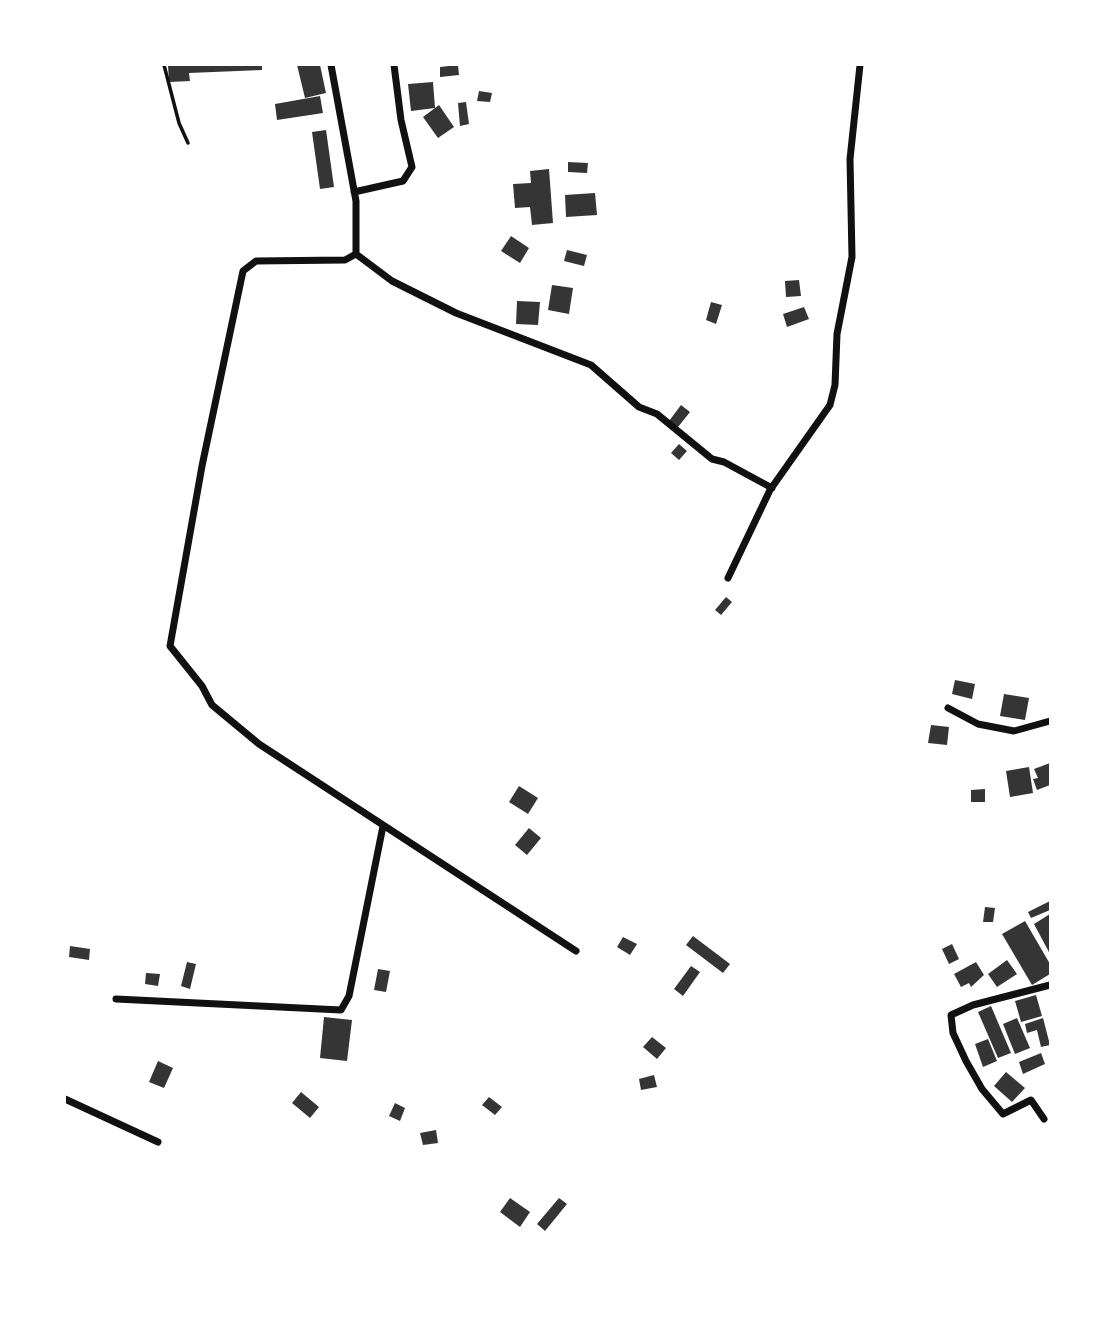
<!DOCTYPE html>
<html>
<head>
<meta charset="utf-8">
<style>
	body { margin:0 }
	#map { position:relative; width:1115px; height:1344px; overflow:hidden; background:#fff; font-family:"Times New Roman",serif }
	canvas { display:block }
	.frame { position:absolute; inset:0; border:66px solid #fff; pointer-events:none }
</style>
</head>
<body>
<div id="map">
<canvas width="1115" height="1344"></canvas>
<div class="frame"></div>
</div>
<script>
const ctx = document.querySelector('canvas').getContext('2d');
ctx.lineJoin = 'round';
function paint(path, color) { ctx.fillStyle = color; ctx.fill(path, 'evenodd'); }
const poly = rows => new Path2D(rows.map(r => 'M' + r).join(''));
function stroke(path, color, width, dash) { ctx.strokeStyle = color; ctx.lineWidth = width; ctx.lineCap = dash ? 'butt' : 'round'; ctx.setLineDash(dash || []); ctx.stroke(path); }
paint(poly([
	[168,65,262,65,262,70,189,73,190,81,169,82],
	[297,65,320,65,326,93,305,98],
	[458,65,459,75,440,77,440,67],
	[433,82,435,108,439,105,454,127,438,138,423,117,435,108,411,111,408,84],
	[479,91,492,93,490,102,477,101],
	[320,96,323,113,277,120,275,104],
	[466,102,469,124,460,126,458,103],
	[326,130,334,187,320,189,312,132],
	[568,162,588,163,587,173,568,172],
	[549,169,553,223,532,225,530,207,515,208,513,184,531,183,530,171],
	[595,193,597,215,566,217,565,195],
	[511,236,529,248,520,263,501,251],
	[567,250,587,255,584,266,564,261],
	[799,280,801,296,786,297,785,281],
	[552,285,573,288,569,314,548,310],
	[517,301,540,302,538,325,516,324],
	[711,302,722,305,716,324,706,320],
	[804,307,809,319,787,327,783,314],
	[681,405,690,412,678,427,669,421],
	[679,444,687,451,679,460,671,453],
	[726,597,732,602,721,615,715,610],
	[955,680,975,684,972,699,952,694],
	[1004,694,1029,698,1025,720,1000,716],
	[931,725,949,727,947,745,928,743],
	[1050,763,1050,785,1037,790,1033,779,1038,778,1034,769],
	[1029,767,1033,793,1010,797,1006,771],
	[519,786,538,798,528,814,509,802],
	[985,789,985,802,971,802,971,790],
	[529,828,541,838,527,855,515,845],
	[1050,901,1050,910,1031,918,1028,912],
	[985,907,995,908,993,922,983,922],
	[1050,914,1050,954,1034,924],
	[1025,921,1050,964,1050,974,1032,985,1002,934],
	[693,936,730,964,723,973,686,945],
	[623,937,637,944,630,955,617,947],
	[952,944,959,959,949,964,942,949],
	[70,946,90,949,89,960,69,957],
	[1007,960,1017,974,997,987,988,974],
	[187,962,196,964,190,989,181,986],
	[976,962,984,975,971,987,969,983,961,987,954,974],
	[691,966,700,972,683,996,674,989],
	[378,969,390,971,386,992,374,990],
	[146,973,160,974,158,986,145,984],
	[1036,995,1042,1016,1021,1022,1015,1001],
	[991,1006,1011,1053,998,1058,978,1012],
	[324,1017,352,1020,347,1061,320,1058],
	[1017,1018,1030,1048,1015,1054,1003,1024],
	[1043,1018,1050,1045,1041,1047,1037,1030,1027,1033,1025,1024],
	[652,1037,666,1048,657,1059,643,1047],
	[988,1039,997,1061,983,1067,975,1044],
	[1041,1053,1045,1064,1023,1074,1019,1062],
	[158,1061,173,1068,164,1088,149,1082],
	[1006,1072,1025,1088,1012,1102,994,1086],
	[654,1075,657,1087,641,1090,639,1079],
	[301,1092,319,1107,310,1118,292,1103],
	[489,1097,502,1107,495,1115,482,1105],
	[395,1103,405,1108,400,1121,389,1116],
	[436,1130,438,1143,423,1145,420,1133],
	[510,1198,530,1212,520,1227,500,1212],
	[559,1198,567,1204,545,1231,537,1224]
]), '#353535');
stroke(poly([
	[164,65,179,123,188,143]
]), '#111', 3.5);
stroke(poly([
	[331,65,356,201,356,254,345,260,256,261,243,271,202,466,170,646,202,686,212,705,259,744,576,951],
	[354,192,403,181,412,167,401,120,394,65],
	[356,254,392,281,456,313,591,365,639,407,657,414,712,459,724,462,772,488],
	[728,578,770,490,830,405,835,385,837,334,852,257,850,159,860,65],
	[948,708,978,724,1014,731,1050,721],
	[116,999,341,1010,349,996,383,826],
	[65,1099,158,1142],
	[1044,1119,1031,1100,1003,1114,982,1089,966,1061,953,1033,951,1015,973,1005,1050,985]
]), '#111', 7);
</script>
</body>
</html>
